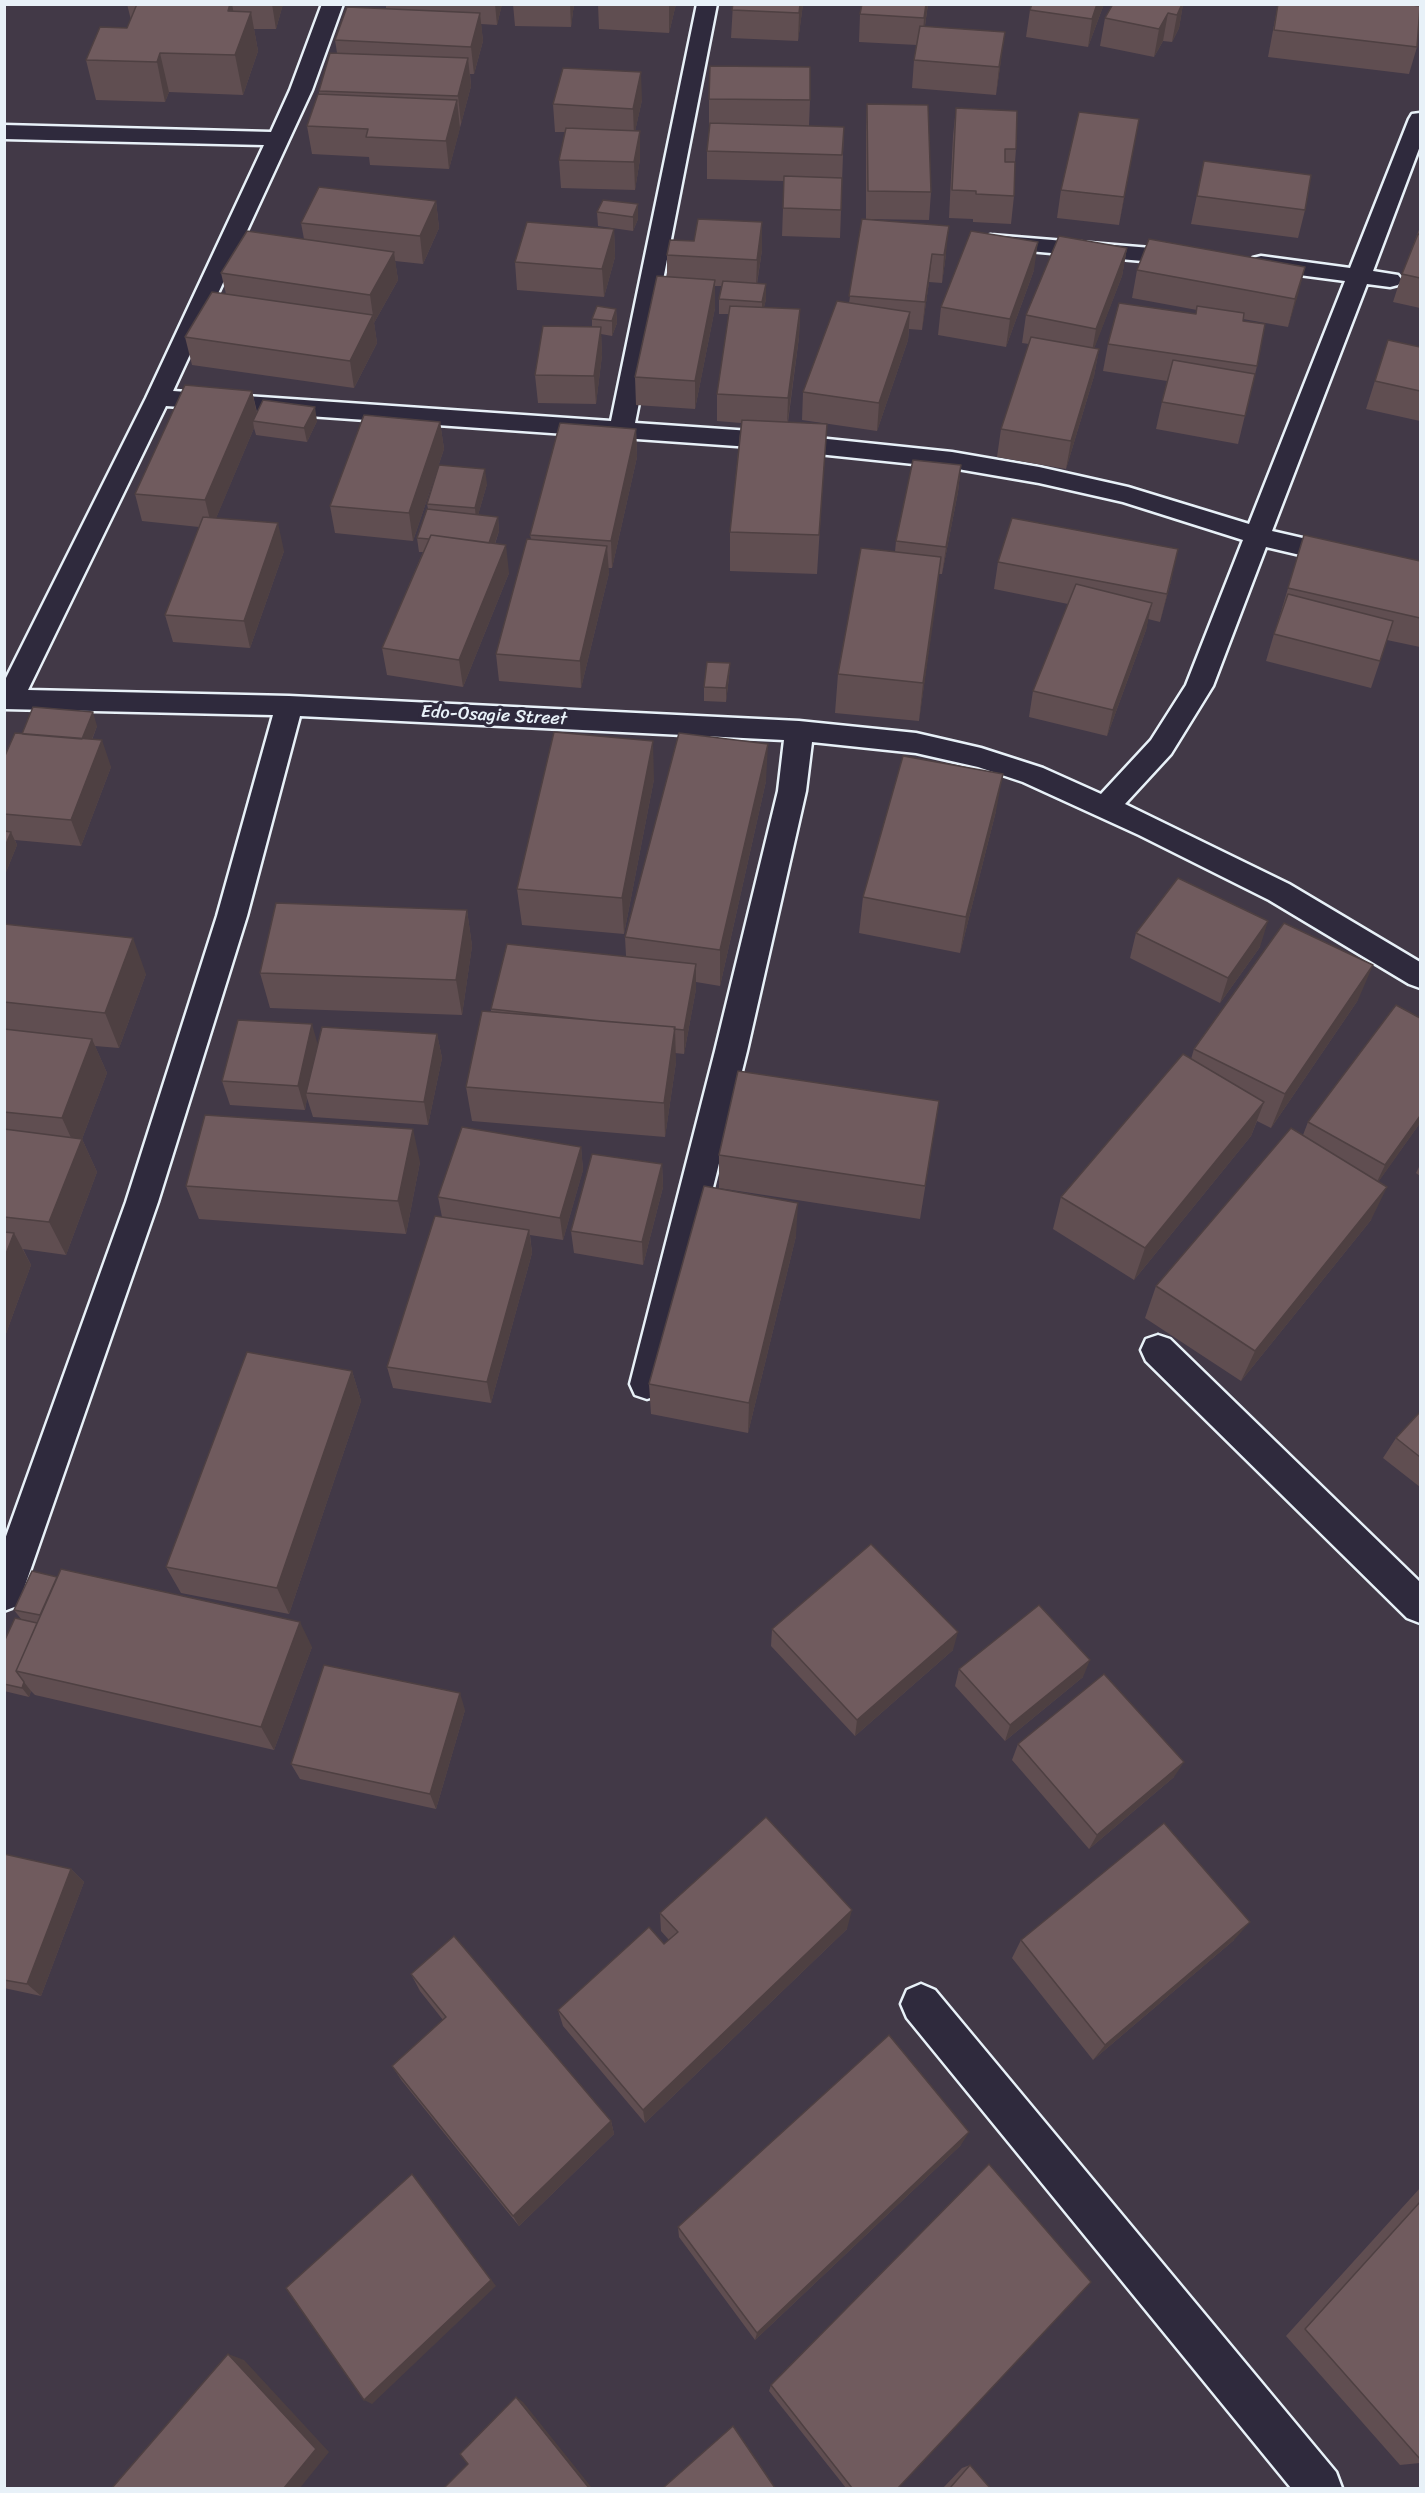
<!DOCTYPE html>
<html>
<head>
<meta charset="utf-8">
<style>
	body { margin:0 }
	#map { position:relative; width:1425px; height:2493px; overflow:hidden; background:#423947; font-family:Sriracha,sans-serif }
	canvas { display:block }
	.frame { position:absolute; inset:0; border:6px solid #e8f1f8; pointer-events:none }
</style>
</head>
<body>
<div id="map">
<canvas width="1425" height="2493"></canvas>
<div class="frame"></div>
</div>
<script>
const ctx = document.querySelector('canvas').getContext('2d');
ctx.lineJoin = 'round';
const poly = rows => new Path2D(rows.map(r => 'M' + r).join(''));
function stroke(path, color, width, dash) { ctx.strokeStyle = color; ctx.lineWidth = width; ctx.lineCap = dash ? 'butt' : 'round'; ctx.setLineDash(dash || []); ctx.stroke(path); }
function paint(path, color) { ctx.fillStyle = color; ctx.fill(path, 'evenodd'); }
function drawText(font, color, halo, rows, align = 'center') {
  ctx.font = font + ' Sriracha,sans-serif'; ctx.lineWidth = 6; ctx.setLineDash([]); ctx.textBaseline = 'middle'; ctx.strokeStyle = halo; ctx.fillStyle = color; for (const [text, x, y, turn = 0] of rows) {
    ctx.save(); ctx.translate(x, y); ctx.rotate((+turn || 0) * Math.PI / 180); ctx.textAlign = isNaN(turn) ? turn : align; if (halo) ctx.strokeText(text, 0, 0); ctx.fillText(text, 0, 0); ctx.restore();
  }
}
const street = poly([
	[322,4,343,4,312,90,173,391,611,421,697,4,717,4,635,423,751,431,952,452,1039,467,1128,487,1249,524,1345,281,1261,270,1253,268,1249,263,1253,258,1261,256,1350,268,1409,119,1412,114,1420,113,1420,146,1373,271,1398,275,1402,280,1398,285,1390,287,1367,284,1272,531,1420,565,1420,583,1266,547,1213,686,1171,754,1125,804,1289,884,1420,962,1420,988,1409,984,1269,900,1139,835,1023,782,978,767,916,753,812,742,806,791,747,1051,664,1384,659,1395,647,1399,635,1395,630,1384,715,1051,778,791,784,740,300,716,247,916,158,1202,22,1594,17,1606,4,1611,4,1542,126,1202,217,916,273,715,4,709,4,682,146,398,264,145,4,139,4,125,271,132,290,90,322,4],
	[166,406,751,447,952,468,1039,483,1123,502,1243,540,1186,685,1151,740,1101,794,1043,768,981,748,916,733,799,721,289,696,28,690,166,406],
	[991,235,1188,251,1196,253,1200,258,1196,263,1188,265,983,247,979,242,983,237,991,235],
	[1158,1335,1170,1339,1420,1582,1420,1623,1407,1618,1146,1361,1141,1350,1146,1339,1158,1335],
	[921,1984,935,1990,1336,2472,1342,2488,1291,2488,907,2018,901,2004,907,1990,921,1984]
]);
stroke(street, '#e8f1f8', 5);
paint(street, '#2f2a3d');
paint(poly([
	[127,4,283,4,276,29,254,29,258,51,243,95,169,92,165,102,96,100,86,60,127,28,131,20],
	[386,4,502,4,497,25,481,24,483,41,474,74,470,74,471,86,449,169,370,165,369,157,312,154,307,126,319,94,319,91,337,53,335,40,386,8],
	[513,4,574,4,571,27,515,26],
	[598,4,676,4,669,33,599,29],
	[733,4,803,4,798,41,731,38],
	[862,4,928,4,925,26,1001,60,996,95,912,88,914,60,917,45,859,42,860,14],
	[1104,4,1088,47,1026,37,1030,10],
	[1183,4,1179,28,1172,42,1163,41,1154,57,1100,46,1105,18],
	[1278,4,1404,4,1417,47,1409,74,1268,57],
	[709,99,810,100,809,126,844,127,840,238,782,236,784,181,707,179,707,151,710,127,709,127],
	[642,100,635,131,640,159,635,190,561,188,559,160,565,132,555,132,553,104],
	[867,104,931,192,929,220,866,219,866,131],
	[956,108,1016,149,1015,162,1014,196,1011,224,973,222,973,219,949,218,953,136],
	[1139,119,1119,225,1057,218,1061,190],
	[1204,161,1305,210,1298,238,1191,224],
	[436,201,439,228,423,264,395,261,398,280,374,323,377,343,354,388,192,365,185,337,226,294,221,273,304,239,301,223],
	[638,204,638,219,633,231,598,226,597,212],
	[862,219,946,254,942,283,929,282,922,330,909,329,908,340,877,431,802,420,803,392,849,303],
	[762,222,762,250,757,284,766,299,764,307,800,309,799,337,788,422,824,463,817,574,730,571,730,532,741,423,717,421,717,394,729,314,719,314,719,299,722,286,715,286,715,308,695,409,636,405,635,377,667,277,667,255,694,241],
	[1420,227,1420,308,1393,302,1402,274],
	[614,229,615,257,604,297,517,290,515,262],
	[1127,248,1122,276,1094,348,1099,349,1094,376,1066,469,997,457,1001,429,1029,344,1022,343,1026,315],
	[1305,267,1288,327,1243,319,1243,321,1257,366,1238,444,1156,429,1162,402,1167,381,1103,371,1108,344,1196,314,1197,310,1132,298,1137,270],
	[1034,270,1006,347,938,335,941,307],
	[616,309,617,323,612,336,601,334,602,355,596,404,538,403,535,375,592,327,592,319],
	[1388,340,1420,347,1420,421,1366,409],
	[252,391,257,412,317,421,307,442,256,435,254,428,216,518,284,551,250,648,173,642,165,615,199,527,142,521,135,494],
	[440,422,444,449,413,541,335,533,330,506],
	[636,429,637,457,612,568,608,568,609,573,581,688,499,681,496,654,531,539,530,535],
	[961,465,958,492,942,574,939,574,919,721,835,713,838,674,895,552,896,541],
	[487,484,478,515,498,517,499,531,495,544,509,573,463,687,387,675,382,648,423,552,419,552,417,538,428,509,427,504],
	[1304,535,1420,561,1420,647,1387,640,1371,688,1266,661,1274,634,1280,615],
	[998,562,1172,577,1160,622,1148,619,1146,630,1107,736,1029,717,1033,691,1068,604,994,589],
	[730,663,729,677,726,702,704,701,704,687],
	[97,726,92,740,111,767,81,846,15,840,17,845,4,877,4,746,7,752,22,734],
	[654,779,624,934,522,925,517,889],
	[766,781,720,986,696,982,696,989,684,1054,675,1053,676,1062,665,1137,472,1121,466,1087,491,1012,491,1009,626,956,625,937],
	[996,811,960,953,859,933,863,897],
	[467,910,472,946,462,1015,270,1008,260,973],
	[4,924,146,974,119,1048,95,1046,107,1073,82,1139,97,1172,66,1255,23,1249,31,1265,4,1339],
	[1136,933,1260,947,1220,1003,1130,958],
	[1358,1000,1271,1128,1257,1121,1251,1136,1134,1280,1053,1229,1061,1197,1191,1059,1194,1049],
	[1420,1018,1420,1123,1378,1182,1371,1220,1241,1381,1145,1318,1156,1286,1303,1135,1308,1122],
	[437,1034,442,1058,428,1125,313,1117,307,1098,305,1110,230,1105,222,1081,318,1045],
	[939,1101,920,1219,719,1188,719,1155],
	[581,1147,583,1170,563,1240,530,1235,532,1253,491,1403,393,1388,387,1367,442,1217,438,1197],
	[420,1162,406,1234,199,1219,186,1186],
	[662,1164,663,1187,643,1265,574,1253,571,1231],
	[1420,1165,1420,1176,1416,1173],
	[796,1236,748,1433,651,1414,649,1384],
	[352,1371,361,1401,289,1614,181,1593,166,1567],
	[1420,1412,1420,1487,1383,1458,1396,1438],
	[14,1610,312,1647,274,1750,35,1695,31,1691,29,1697,4,1691,4,1642,21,1619],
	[772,1629,953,1650,855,1736,771,1646],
	[959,1669,1083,1677,1005,1741,955,1686],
	[465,1710,436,1809,300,1779,291,1764],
	[1018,1744,1174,1777,1089,1849,1012,1760],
	[4,1854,71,1869,84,1882,41,1996,4,1988],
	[660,1913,847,1929,645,2123,563,2026,558,2010,664,1944,669,1940,661,1931],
	[1021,1940,1234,1940,1093,2060,1012,1958],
	[411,1974,611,2121,614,2134,519,2226,402,2081,392,2066,443,2020,420,1991],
	[961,2145,755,2340,679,2237,678,2227],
	[1420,2188,1420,2463,1400,2465,1286,2336],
	[771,2385,898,2488,846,2488,769,2391],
	[970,2465,990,2488,943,2488,962,2468]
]), '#604e51');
paint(poly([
	[230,4,232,4,239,41,228,11],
	[272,4,283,4,276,29],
	[495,4,502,4,497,25],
	[570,4,574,4,571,27],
	[669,4,676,4,669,33],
	[800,4,803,4,798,41,799,13],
	[926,4,928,4,922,46,924,18],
	[1097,4,1104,4,1088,47,1092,19],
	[1182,4,1183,4,1179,28,1172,42,1177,15],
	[251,12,258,51,243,95,235,55],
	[480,13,483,41,474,74,471,47],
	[1168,13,1163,41,1154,57,1159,29],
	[1005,32,996,95,999,67],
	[160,53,169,92,165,102,157,62],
	[468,58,471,86,461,124,458,96],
	[641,72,642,100,634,136,633,109],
	[457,100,460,128,449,169,446,141],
	[1139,119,1134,147,1119,225,1124,197],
	[640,131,640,159,635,190,634,162],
	[436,201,439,228,423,264,420,236],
	[638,204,638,219,633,231,633,217],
	[762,222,762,250,756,288,757,260],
	[949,226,946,254,942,283,944,255],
	[614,229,615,257,604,297,602,269],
	[1038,242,1034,270,1006,347,1010,319],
	[1127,248,1122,276,1091,357,1096,329],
	[394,252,398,280,374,323,370,295],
	[932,254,929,282,922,330,925,302],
	[1305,267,1298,295,1288,327,1295,299],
	[715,280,715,308,695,409,695,381],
	[766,284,766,299,762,316,762,302],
	[616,309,617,323,612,336,612,321],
	[800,309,799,337,787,426,788,398],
	[910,312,908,340,877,431,879,403],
	[373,315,377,343,354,388,350,361],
	[601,327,602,355,596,404,594,376],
	[1099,349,1094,376,1066,469,1071,441],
	[252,391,258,419,253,421,254,428,212,528,205,500],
	[315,407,317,421,307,442,304,428],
	[440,422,444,449,413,541,409,513],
	[636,429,637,457,612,568,611,541],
	[961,465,958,492,942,574,946,547],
	[485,469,487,484,476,522,475,508],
	[498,517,499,531,489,560,487,546],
	[278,523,284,551,250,648,244,621],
	[506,545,509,573,463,687,459,660],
	[607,546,609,573,581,688,580,661],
	[1178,549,1172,577,1160,622,1167,594],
	[941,557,937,596,919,721,923,683],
	[1152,603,1146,630,1107,736,1113,710],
	[730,663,729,677,726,702,726,688],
	[93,712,97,726,85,757,80,744],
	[102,740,111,767,81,846,71,820],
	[653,741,654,779,624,934,622,898],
	[768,744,766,781,720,986,720,950],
	[4,746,9,758,4,771],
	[1003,774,996,811,960,953,966,917],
	[11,832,17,845,4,877,4,849],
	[467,910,472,946,462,1015,456,980],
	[1268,921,1260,947,1220,1003,1228,978],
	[133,938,146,974,119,1048,105,1013],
	[696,964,696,989,684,1054,684,1030],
	[1373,965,1358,1000,1271,1128,1285,1094],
	[312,1024,319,1049,306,1093,307,1098,305,1110,298,1086],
	[675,1027,676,1062,665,1137,664,1103],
	[437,1034,442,1058,428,1125,424,1102],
	[92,1039,107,1073,82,1139,97,1172,66,1255,49,1222,77,1151,62,1118],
	[1264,1102,1251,1136,1134,1280,1145,1248],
	[1420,1116,1420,1123,1374,1188,1385,1165],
	[413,1129,420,1162,406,1234,398,1201],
	[581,1147,583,1170,563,1240,560,1218],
	[662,1164,663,1187,643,1265,642,1242],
	[1387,1187,1371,1220,1241,1381,1255,1351],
	[798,1203,796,1236,748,1433,749,1403],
	[529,1230,532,1253,491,1403,487,1382],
	[14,1233,31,1265,4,1339,4,1259],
	[352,1371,361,1401,289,1614,277,1588],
	[300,1622,312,1647,274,1750,261,1727],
	[958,1632,953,1650,855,1736,857,1720],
	[1090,1660,1083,1677,1005,1741,1010,1725],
	[24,1682,31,1691,29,1697,22,1688],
	[460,1693,465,1710,436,1809,430,1794],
	[1184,1762,1174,1777,1089,1849,1097,1835],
	[71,1869,84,1882,41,1996,27,1984],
	[852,1910,847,1929,645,2123,643,2110],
	[1250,1922,1234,1940,1093,2060,1105,2045],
	[611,2121,614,2134,519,2226,513,2216],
	[969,2132,961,2145,755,2340,757,2333],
	[412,2174,496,2286,372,2404,364,2400],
	[228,2354,244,2360,329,2452,300,2488,284,2488],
	[516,2397,523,2402,592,2488,589,2488]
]), '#4e4042');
const building = poly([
	[137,4,230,4,228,11,251,12,235,55,160,53,157,62,86,60,100,27,127,28,137,4],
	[733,4,800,4,799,13,732,10,733,4],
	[862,4,926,4,924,18,860,14,862,4],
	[1032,4,1097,4,1092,19,1030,10,1032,4],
	[1113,4,1182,4,1177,15,1168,13,1159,29,1105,18,1113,4],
	[1278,4,1404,4,1420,6,1417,47,1274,30,1278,4],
	[347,7,480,13,471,47,335,40,347,7],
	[920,26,1005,32,999,67,914,60,920,26],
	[330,53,468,58,458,96,319,91,330,53],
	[710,66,810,67,810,100,709,99,710,66],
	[563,68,641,72,633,109,553,104,563,68],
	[318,94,457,100,446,141,366,137,368,129,307,126,318,94],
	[867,104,928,105,931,192,868,191,867,104],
	[956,108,1017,111,1016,149,1005,149,1005,162,1015,162,1014,196,976,194,976,191,952,190,956,108],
	[1079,112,1139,119,1124,197,1061,190,1079,112],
	[710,123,844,127,842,155,707,151,710,123],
	[566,128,640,131,634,162,559,160,566,128],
	[1204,161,1311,175,1305,210,1197,196,1204,161],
	[784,176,842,178,841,210,783,208,784,176],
	[319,187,436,201,420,236,301,223,319,187],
	[603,200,638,204,633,217,597,212,603,200],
	[698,219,762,222,757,260,667,255,670,240,694,241,698,219],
	[862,219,949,226,944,255,932,254,925,302,849,296,862,219],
	[527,222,614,229,602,269,515,262,527,222],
	[247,231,394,252,370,295,221,273,247,231],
	[971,231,1038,242,1010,319,941,307,971,231],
	[1418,234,1420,235,1420,278,1402,274,1418,234],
	[1059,236,1127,248,1096,329,1026,315,1059,236],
	[1149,239,1305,267,1295,299,1137,270,1149,239],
	[657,276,715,280,695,381,635,377,657,276],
	[723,281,766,284,762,302,719,299,723,281],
	[212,292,373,315,350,361,185,337,212,292],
	[837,301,910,312,879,403,803,392,837,301],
	[1119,303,1196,314,1197,306,1244,313,1243,321,1265,324,1257,366,1108,344,1119,303],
	[597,306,616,309,612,321,592,319,597,306],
	[730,306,800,309,788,398,717,394,730,306],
	[543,326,601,327,594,376,535,375,543,326],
	[1031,337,1099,349,1071,441,1001,429,1031,337],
	[1388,340,1420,347,1420,391,1375,381,1388,340],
	[1173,360,1255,374,1245,416,1162,402,1173,360],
	[185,385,252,391,205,500,135,494,185,385],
	[263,400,315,407,304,428,253,421,263,400],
	[364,415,440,422,409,513,330,506,364,415],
	[742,420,827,424,819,535,730,532,742,420],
	[560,423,636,429,611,541,530,535,560,423],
	[913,460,961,465,946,547,896,541,913,460],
	[439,465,485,469,475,508,427,504,439,465],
	[427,509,498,517,489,543,431,535,429,539,417,538,427,509],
	[203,517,278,523,244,621,165,615,203,517],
	[1012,518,1178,549,1167,594,998,562,1012,518],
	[431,535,506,545,459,660,382,648,431,535],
	[1304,535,1420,561,1420,618,1288,588,1304,535],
	[527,539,607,546,580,661,496,654,527,539],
	[861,548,941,557,923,683,838,674,861,548],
	[1076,584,1152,603,1113,710,1033,691,1076,584],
	[1288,594,1393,621,1380,661,1274,634,1288,594],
	[707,662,730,663,726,688,704,687,707,662],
	[33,707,93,712,82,739,22,734,33,707],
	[554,732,653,741,622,898,517,889,554,732],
	[15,733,102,740,71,820,4,814,4,758,15,733],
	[679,733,768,744,720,950,625,937,679,733],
	[903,756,1003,774,966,917,863,897,903,756],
	[4,831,11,832,4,849,4,831],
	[1178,878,1268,921,1228,978,1136,933,1178,878],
	[276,903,467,910,456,980,260,973,276,903],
	[1284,923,1373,965,1285,1094,1194,1049,1284,923],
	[4,924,133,938,105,1013,4,1002,4,924],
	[507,944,696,964,684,1030,674,1029,675,1027,601,1021,491,1009,507,944],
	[1396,1005,1420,1018,1420,1116,1385,1165,1308,1122,1396,1005],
	[482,1011,675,1027,664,1103,466,1087,482,1011],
	[238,1020,312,1024,298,1086,222,1081,238,1020],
	[322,1027,437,1034,424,1102,306,1093,322,1027],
	[4,1029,92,1039,62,1118,4,1112,4,1029],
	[1183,1054,1264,1102,1145,1248,1061,1197,1183,1054],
	[738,1071,939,1101,925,1186,719,1155,738,1071],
	[205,1115,413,1129,398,1201,186,1186,205,1115],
	[462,1127,581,1147,560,1218,438,1197,462,1127],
	[1291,1128,1387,1187,1255,1351,1156,1286,1291,1128],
	[4,1129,82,1139,49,1222,4,1217,4,1129],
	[592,1154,662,1164,642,1242,571,1231,592,1154],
	[704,1186,798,1203,749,1403,649,1384,704,1186],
	[435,1216,529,1230,487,1382,387,1367,435,1216],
	[4,1232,14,1233,4,1259,4,1232],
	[247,1352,352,1371,277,1588,166,1567,247,1352],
	[1420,1412,1420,1457,1396,1438,1420,1412],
	[871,1544,958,1632,857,1720,772,1629,871,1544],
	[61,1569,300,1622,261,1727,16,1671,61,1569],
	[32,1571,57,1577,40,1615,14,1610,32,1571],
	[1039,1605,1090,1660,1010,1725,959,1669,1039,1605],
	[15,1618,37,1623,16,1671,24,1682,22,1688,4,1684,4,1642,15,1618],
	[324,1665,460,1693,430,1794,291,1764,324,1665],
	[1104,1674,1184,1762,1097,1835,1018,1744,1104,1674],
	[766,1817,852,1910,643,2110,558,2010,649,1927,664,1944,678,1932,660,1913,766,1817],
	[1164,1823,1250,1922,1105,2045,1021,1940,1164,1823],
	[4,1854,71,1869,27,1984,4,1980,4,1854],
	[454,1936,611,2121,513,2216,392,2066,446,2017,411,1974,454,1936],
	[889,2035,969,2132,757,2333,678,2227,889,2035],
	[989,2164,1091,2282,898,2488,852,2488,771,2385,989,2164],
	[412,2174,491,2280,364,2400,286,2288,412,2174],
	[1420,2202,1420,2459,1305,2329,1420,2202],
	[228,2354,316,2449,284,2488,112,2488,228,2354],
	[516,2397,589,2488,444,2488,468,2464,460,2454,516,2397],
	[733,2426,775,2488,663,2488,733,2426],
	[970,2465,990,2488,950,2488,970,2465]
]);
paint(building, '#705b5e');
stroke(building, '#4e4042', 1.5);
drawText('18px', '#e8f1f8', '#2f2a3d', [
	["Edo-Osagie Street",494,716,3]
]);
</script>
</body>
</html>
